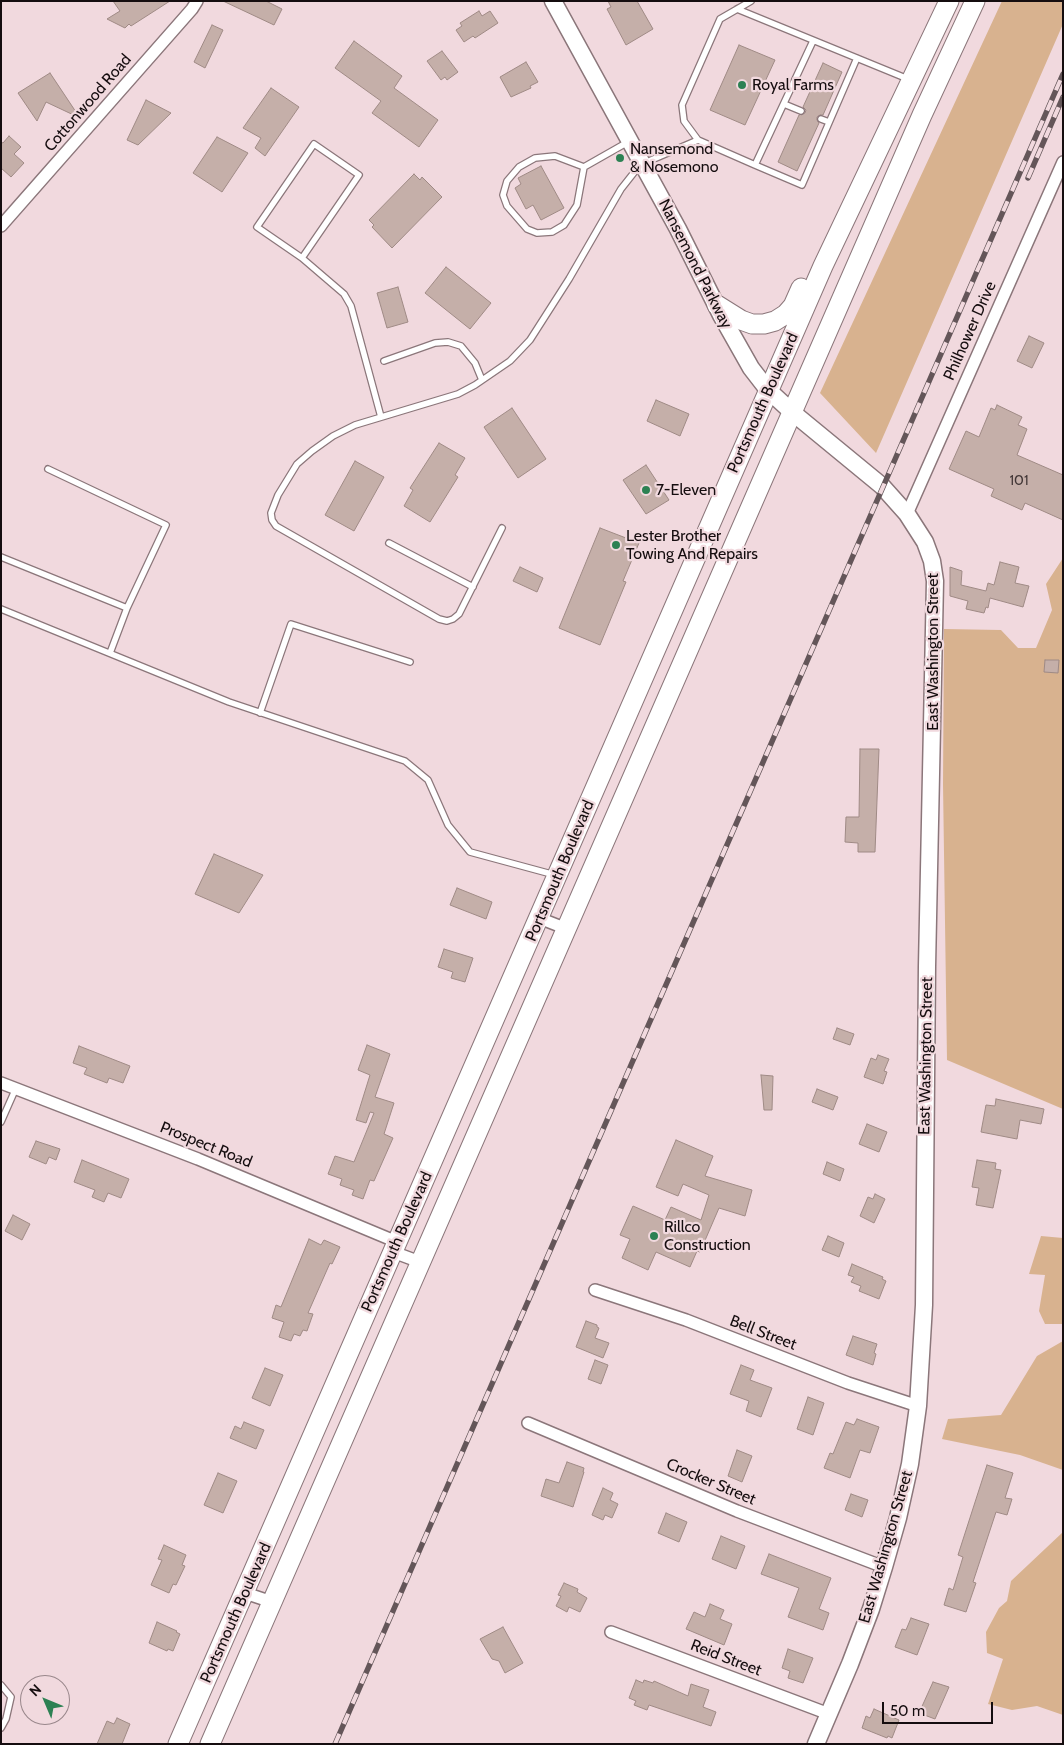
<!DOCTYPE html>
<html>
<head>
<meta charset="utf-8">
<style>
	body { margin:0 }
	#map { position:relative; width:1064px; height:1745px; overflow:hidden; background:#f1d9de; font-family:Cabin,sans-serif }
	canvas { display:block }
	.frame { position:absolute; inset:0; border:2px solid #150d0f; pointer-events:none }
	.north { position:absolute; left:20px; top:1675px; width:50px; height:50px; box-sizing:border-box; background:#f1d9de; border:1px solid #99878b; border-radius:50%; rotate:315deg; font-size:14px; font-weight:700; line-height:20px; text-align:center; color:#150d0f }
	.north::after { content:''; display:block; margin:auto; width:18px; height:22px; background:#2c8153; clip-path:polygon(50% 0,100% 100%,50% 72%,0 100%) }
	.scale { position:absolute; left:882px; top:1702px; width:111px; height:22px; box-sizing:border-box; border:2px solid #150d0f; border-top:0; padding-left:6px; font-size:15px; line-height:18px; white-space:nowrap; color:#150d0f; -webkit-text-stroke:4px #f1d9de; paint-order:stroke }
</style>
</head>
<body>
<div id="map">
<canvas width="1064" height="1745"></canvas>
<div class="frame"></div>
<div class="north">N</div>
<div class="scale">50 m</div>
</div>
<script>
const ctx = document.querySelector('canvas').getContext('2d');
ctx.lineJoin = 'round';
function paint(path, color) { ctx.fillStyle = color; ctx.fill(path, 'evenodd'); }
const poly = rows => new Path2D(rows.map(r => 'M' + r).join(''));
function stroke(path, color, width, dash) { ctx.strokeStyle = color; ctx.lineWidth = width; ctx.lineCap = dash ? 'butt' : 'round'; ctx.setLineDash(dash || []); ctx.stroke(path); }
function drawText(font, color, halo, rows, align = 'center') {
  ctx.font = font + ' Cabin,sans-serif'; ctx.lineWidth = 4.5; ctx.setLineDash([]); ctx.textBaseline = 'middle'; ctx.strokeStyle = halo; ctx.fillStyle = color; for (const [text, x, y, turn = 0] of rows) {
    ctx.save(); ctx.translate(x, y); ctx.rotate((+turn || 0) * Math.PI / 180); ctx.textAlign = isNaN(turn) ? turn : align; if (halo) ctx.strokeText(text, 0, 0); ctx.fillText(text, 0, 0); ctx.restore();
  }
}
paint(poly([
	[1002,1,1063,1,1063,24,876,453,820,393],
	[1063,558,1063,1109,947,1060,943,784,944,629,1001,630,1018,648,1036,648,1052,610,1046,584],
	[1041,1236,1063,1238,1063,1324,1045,1324,1039,1311,1045,1275,1029,1274],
	[1063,1341,1063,1470,1020,1455,942,1439,948,1419,1001,1415,1037,1356],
	[1063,1532,1063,1715,1037,1706,1012,1710,988,1704,1003,1659,987,1653,986,1632,999,1608,1007,1601,1011,1581]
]), '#d8b28f');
const building = poly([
	[113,1,170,1,131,26,129,24,125,28,107,19,120,11,113,1],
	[223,1,266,1,282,9,274,25,223,1],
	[608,1,637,1,653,29,626,45,607,9,611,7,608,1],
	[479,11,482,16,490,11,498,23,475,38,473,36,464,42,456,30,462,26,460,23,479,11],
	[212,25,223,30,205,68,194,62,212,25],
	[354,41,402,76,394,88,438,120,419,147,372,113,381,101,335,68,354,41],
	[739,45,775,60,745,125,710,110,739,45],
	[442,51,458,72,447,80,445,77,441,80,427,61,442,51],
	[526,62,538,82,530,86,531,88,511,97,500,77,526,62],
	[823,63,842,72,823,115,820,115,817,117,817,120,819,123,797,171,778,162,799,115,805,113,806,110,803,107,823,63],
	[50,73,80,118,46,102,37,121,18,93,50,73],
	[271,88,299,107,265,156,255,148,261,138,243,128,271,88],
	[146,100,171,113,138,145,127,140,146,100],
	[9,136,21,147,14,154,24,163,11,177,1,168,1,142,3,143,9,136],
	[217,137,248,153,222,192,193,173,217,137],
	[541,166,564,208,541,220,533,205,526,209,515,188,521,184,518,178,541,166],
	[414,174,420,180,422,177,442,197,392,248,372,227,374,225,369,220,414,174],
	[446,267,491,303,470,329,425,293,446,267],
	[398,287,408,322,387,328,377,293,398,287],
	[1029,336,1044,343,1032,368,1017,361,1029,336],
	[656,400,689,414,680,436,647,421,656,400],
	[997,405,1022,417,1018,425,1027,429,1017,455,1063,475,1063,520,1025,503,1022,510,991,496,994,489,949,469,966,431,979,437,991,408,995,410,997,405],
	[512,408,546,459,518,478,484,427,512,408],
	[439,443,465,458,455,475,458,477,430,522,404,506,413,490,410,488,439,443],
	[355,461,384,477,354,531,325,515,355,461],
	[646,465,669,500,646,514,623,480,646,465],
	[600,528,639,543,623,581,626,582,600,645,559,628,600,528],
	[1000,562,1019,567,1015,583,1029,586,1023,607,990,598,988,608,986,607,984,613,966,609,968,601,950,596,950,567,962,571,961,585,986,591,988,583,994,585,1000,562],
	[520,567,543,578,537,592,513,581,520,567],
	[1045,660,1059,660,1058,673,1044,672,1045,660],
	[860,749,879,749,875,852,858,852,858,843,845,842,846,817,859,817,860,749],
	[214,854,263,875,239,913,195,894,214,854],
	[457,888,492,902,486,919,450,905,457,888],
	[444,949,473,958,465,982,451,978,453,972,438,967,444,949],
	[837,1028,854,1034,850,1045,833,1039,837,1028],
	[367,1045,390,1054,375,1097,394,1103,384,1134,393,1138,374,1181,370,1180,363,1199,352,1195,354,1190,340,1185,342,1179,328,1174,335,1156,354,1162,374,1113,370,1112,366,1123,356,1120,370,1075,358,1070,367,1045],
	[79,1046,130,1066,123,1083,109,1078,107,1083,84,1074,87,1068,73,1063,79,1046],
	[878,1055,889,1059,884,1071,887,1072,883,1084,864,1077,871,1058,876,1060,878,1055],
	[761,1075,773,1076,772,1110,764,1110,761,1075],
	[817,1089,838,1097,833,1110,812,1102,817,1089],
	[996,1099,1044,1109,1041,1124,1020,1120,1017,1139,981,1132,986,1105,995,1106,996,1099],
	[867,1124,887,1132,879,1152,859,1144,867,1124],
	[676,1140,713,1156,705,1176,752,1190,745,1216,719,1208,700,1252,697,1251,690,1267,656,1252,648,1270,622,1258,630,1239,620,1235,633,1206,665,1220,671,1207,701,1220,709,1195,683,1184,678,1196,656,1187,676,1140],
	[36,1141,60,1149,56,1160,49,1157,46,1164,29,1157,36,1141],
	[82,1160,129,1179,121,1198,108,1193,104,1202,92,1197,95,1190,74,1182,82,1160],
	[977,1160,996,1163,995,1169,1001,1170,993,1208,976,1205,979,1188,972,1187,977,1160],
	[827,1162,844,1169,840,1181,823,1174,827,1162],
	[875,1194,885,1199,874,1223,860,1216,868,1197,873,1199,875,1194],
	[13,1215,30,1224,22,1240,5,1231,13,1215],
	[828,1236,844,1243,839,1257,822,1250,828,1236],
	[309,1239,321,1245,324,1240,340,1247,332,1264,330,1263,308,1313,313,1314,307,1331,303,1330,300,1336,294,1334,291,1341,279,1337,284,1322,272,1318,276,1305,281,1307,309,1239],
	[852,1264,883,1277,882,1279,886,1281,879,1299,859,1291,861,1286,851,1282,854,1277,848,1275,852,1264],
	[586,1321,597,1325,597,1327,599,1328,595,1338,609,1343,603,1358,576,1347,586,1321],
	[853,1336,877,1344,874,1353,876,1354,873,1365,846,1355,853,1336],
	[595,1360,608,1365,601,1384,588,1379,595,1360],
	[741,1365,754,1370,750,1380,772,1388,761,1417,746,1411,749,1401,730,1394,741,1365],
	[265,1368,283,1375,270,1406,252,1398,265,1368],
	[808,1397,824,1403,813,1435,797,1429,808,1397],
	[857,1419,879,1427,870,1453,860,1450,850,1478,824,1468,830,1453,833,1454,846,1422,854,1425,857,1419],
	[244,1422,264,1430,256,1449,230,1438,235,1426,241,1429,244,1422],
	[737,1450,752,1456,742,1482,728,1476,737,1450],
	[567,1462,584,1468,583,1472,584,1472,573,1507,541,1496,546,1479,559,1483,567,1462],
	[987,1465,1013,1473,1005,1498,1012,1499,1007,1515,996,1512,973,1582,976,1583,966,1612,944,1605,949,1588,953,1590,963,1557,958,1555,987,1465],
	[218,1473,237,1481,223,1513,204,1505,218,1473],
	[603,1488,613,1493,610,1500,618,1504,612,1518,605,1515,603,1520,592,1515,603,1488],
	[851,1494,868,1500,862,1517,845,1510,851,1494],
	[666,1513,687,1522,679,1542,658,1533,666,1513],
	[721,1536,745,1546,736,1569,712,1559,721,1536],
	[164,1545,186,1555,182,1565,185,1566,176,1585,173,1584,169,1593,151,1585,162,1560,158,1559,164,1545],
	[769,1554,831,1578,819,1609,829,1613,823,1630,788,1617,799,1588,761,1574,769,1554],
	[564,1583,578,1589,577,1592,587,1598,580,1612,569,1607,567,1612,556,1606,561,1596,558,1595,564,1583],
	[710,1604,724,1610,720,1619,732,1624,724,1645,686,1629,694,1612,705,1617,710,1604],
	[911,1618,929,1624,917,1655,895,1647,902,1629,906,1630,911,1618],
	[157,1622,177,1631,176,1632,180,1634,173,1651,168,1649,167,1651,149,1643,157,1622],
	[503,1627,523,1663,505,1673,499,1661,492,1659,480,1639,503,1627],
	[788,1649,813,1658,803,1683,788,1678,790,1671,782,1668,788,1649],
	[636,1680,643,1683,644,1680,653,1683,654,1681,688,1696,691,1684,709,1690,703,1707,716,1712,711,1726,649,1705,647,1710,634,1705,636,1701,629,1698,636,1680],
	[933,1682,949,1687,935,1719,919,1713,933,1682],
	[874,1709,899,1720,892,1738,888,1736,887,1738,862,1728,866,1716,870,1718,874,1709],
	[117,1718,130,1724,122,1744,97,1744,107,1721,114,1724,117,1718]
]);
paint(building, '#c5afa9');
stroke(building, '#9f8a85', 1);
const service = poly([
	[737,9,908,79],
	[784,104,801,111],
	[821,119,829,122],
	[698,140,755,165,813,41],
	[755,165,802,185,857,58],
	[584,167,555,156,535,158,519,167,507,181,503,195,507,206,527,229,537,233,552,232,564,225,577,205,584,167,628,142],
	[302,258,359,175,314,144,257,227,302,258,344,294,351,306,381,417],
	[384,361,435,343,448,342,461,346,475,363,482,380],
	[502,528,459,614,453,619,447,621,439,619,276,526,272,520,271,513,278,495,297,464,312,451,333,436,355,425,458,394,475,385,510,361,530,340,569,279,621,189,636,170,642,164,698,140,684,121,682,105,720,19,751,1],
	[389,543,473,587],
	[1,557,127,608,166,525,48,469],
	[1,609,229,702,405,761,428,780,448,825,470,852,555,875],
	[110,653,127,608],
	[260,713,291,624,410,662],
	[1,1122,16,1088],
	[1,1685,11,1697,6,1719,1,1728]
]);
const minor = poly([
	[1,226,192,9,197,1],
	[907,514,1063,162],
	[539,918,567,929],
	[1,1083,198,1159,397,1242],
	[393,1252,420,1262],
	[595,1290,686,1320,848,1383,918,1406],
	[528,1423,737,1511,884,1567],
	[245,1593,272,1602],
	[611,1632,829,1714]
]);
const secondary = poly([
	[553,1,678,229,721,315,751,368,768,390,792,412,882,486,907,514,925,542,932,561,935,581,927,966,924,1305,918,1406,910,1464,898,1518,884,1567,871,1609,850,1664,816,1744]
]);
const primary = poly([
	[717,305,741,320,752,324,764,324,775,321,786,314,793,306,801,288],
	[178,1744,823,266,949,1],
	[210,1744,922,115,975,1]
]);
stroke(service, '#8b767a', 8);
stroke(minor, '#8b767a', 14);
stroke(secondary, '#8b767a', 19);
stroke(primary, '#8b767a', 21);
stroke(service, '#fff', 5.5);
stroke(minor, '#fff', 11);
stroke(secondary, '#fff', 16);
stroke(primary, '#fff', 19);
const rail = poly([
	[1028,178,1063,97],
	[335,1744,1063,74]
]);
stroke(rail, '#645659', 5.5);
stroke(rail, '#f1d9de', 4, [11]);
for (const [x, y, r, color] of [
	[742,85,5,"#2c8153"],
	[620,158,5,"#2c8153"],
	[646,490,5,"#2c8153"],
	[616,545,5,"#2c8153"],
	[654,1236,5,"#2c8153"]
]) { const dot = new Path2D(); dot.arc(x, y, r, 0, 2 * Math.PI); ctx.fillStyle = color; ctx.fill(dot); stroke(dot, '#f1d9de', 2); }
drawText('14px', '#413636', null, [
	["101",1019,481]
]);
drawText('16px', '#150d0f', '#f1d9de', [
	["Royal Farms",752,85],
	["Nansemond",630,149],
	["& Nosemono",630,167],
	["7-Eleven",656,490],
	["Lester Brother",626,536],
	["Towing And Repairs",626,554],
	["Rillco",664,1227],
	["Construction",664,1245]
], 'left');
drawText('16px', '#150d0f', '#f1d9de', [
	["Cottonwood Road",88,103,-49],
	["Nansemond Parkway",695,264,63],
	["Philhower Drive",970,331,-66],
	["Portsmouth Boulevard",763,403,-66],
	["East Washington Street",933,652,-90],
	["Portsmouth Boulevard",560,871,-67],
	["East Washington Street",926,1056,-89],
	["Prospect Road",206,1145,22],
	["Portsmouth Boulevard",397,1242,-66],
	["Bell Street",763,1333,21],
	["Crocker Street",711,1482,23],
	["East Washington Street",886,1547,-74],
	["Portsmouth Boulevard",236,1613,-66],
	["Reid Street",726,1658,21]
]);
</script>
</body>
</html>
